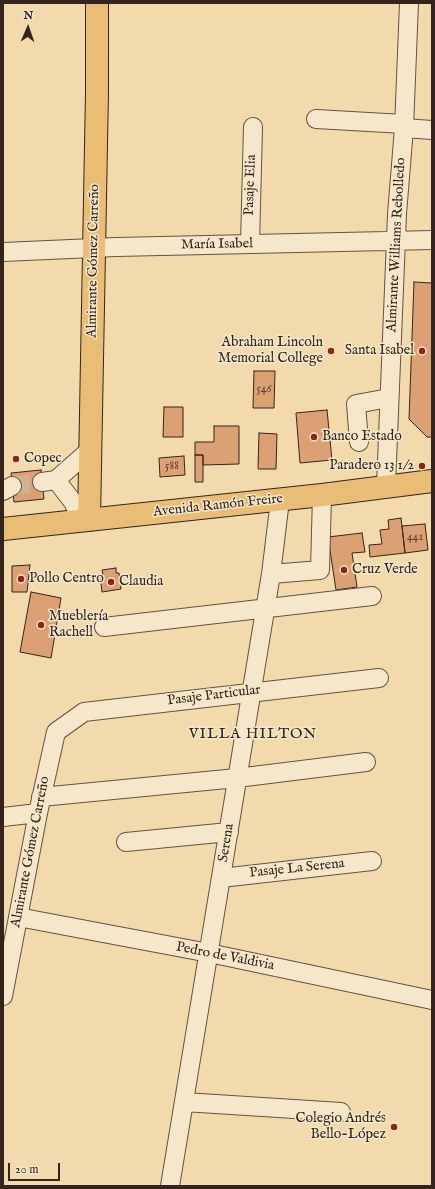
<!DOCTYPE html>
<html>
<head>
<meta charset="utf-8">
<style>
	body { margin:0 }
	#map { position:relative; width:435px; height:1189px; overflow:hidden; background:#f2daad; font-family:"IM FELL English",serif }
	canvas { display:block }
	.frame { position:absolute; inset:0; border:4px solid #35241d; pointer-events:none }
	.north { position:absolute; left:8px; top:8px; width:40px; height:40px; -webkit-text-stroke:3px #f7e7ca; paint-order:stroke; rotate:2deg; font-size:11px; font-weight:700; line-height:16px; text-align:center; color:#35241d }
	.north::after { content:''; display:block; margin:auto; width:14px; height:18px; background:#35241d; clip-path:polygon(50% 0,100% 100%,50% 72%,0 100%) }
	.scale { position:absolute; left:8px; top:1163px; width:52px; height:18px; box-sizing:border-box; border:2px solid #35241d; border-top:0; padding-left:5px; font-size:12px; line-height:14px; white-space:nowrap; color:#35241d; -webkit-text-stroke:3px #f7e7ca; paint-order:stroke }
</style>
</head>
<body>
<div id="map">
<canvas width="435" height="1189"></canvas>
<div class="frame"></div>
<div class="north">N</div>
<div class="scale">20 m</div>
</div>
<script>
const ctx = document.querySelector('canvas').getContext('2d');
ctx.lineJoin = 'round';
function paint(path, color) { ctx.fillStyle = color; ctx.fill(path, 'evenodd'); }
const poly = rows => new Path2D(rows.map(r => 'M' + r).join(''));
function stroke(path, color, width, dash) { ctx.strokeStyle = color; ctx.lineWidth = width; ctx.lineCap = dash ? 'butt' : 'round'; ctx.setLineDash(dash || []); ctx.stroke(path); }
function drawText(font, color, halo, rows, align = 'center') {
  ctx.font = font + ' "IM FELL English",serif'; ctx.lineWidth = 3; ctx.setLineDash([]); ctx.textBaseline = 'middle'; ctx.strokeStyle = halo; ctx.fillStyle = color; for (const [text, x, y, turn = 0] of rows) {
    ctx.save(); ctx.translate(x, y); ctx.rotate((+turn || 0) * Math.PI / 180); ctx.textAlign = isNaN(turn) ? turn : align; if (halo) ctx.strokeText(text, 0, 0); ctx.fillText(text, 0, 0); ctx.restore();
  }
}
const building = poly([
	[414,282,432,283,432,437,427,437,409,419,414,282],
	[254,371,275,371,274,408,253,408,254,371],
	[164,407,183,407,183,437,163,437,164,407],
	[327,410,332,460,300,463,296,413,327,410],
	[214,426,239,426,239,464,203,465,203,455,195,455,195,442,214,442,214,426],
	[259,433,277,434,276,469,258,469,259,433],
	[195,455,203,455,203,482,195,482,195,455],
	[184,456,185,475,160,477,159,458,184,456],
	[41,470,44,499,14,502,11,473,41,470],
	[401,518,405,553,370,557,369,545,382,544,380,530,389,529,388,520,401,518],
	[425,524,428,550,405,553,402,526,425,524],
	[362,533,365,552,352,553,357,587,336,590,328,537,362,533],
	[30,565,27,592,12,592,12,566,30,565],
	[116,568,116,573,119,573,121,589,102,592,100,575,103,575,102,570,116,568],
	[31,592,61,598,51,658,20,652,31,592]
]);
paint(building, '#dba175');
stroke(building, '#35241d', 1);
stroke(poly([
	[12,486,42,482]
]), '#ccb690', 18, [18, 9]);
const minor = poly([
	[316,119,404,124],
	[404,128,432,130],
	[250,244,253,127],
	[3,252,116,247,432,240],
	[359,442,356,404,389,398],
	[56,480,73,502,82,521],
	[42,482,56,480,91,449],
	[386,486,397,214,404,128,409,3],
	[3,491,12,486],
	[271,574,320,570,322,495],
	[104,627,372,596],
	[41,797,237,778,366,762],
	[3,817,38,813],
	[126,842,229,832],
	[221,878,372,861],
	[18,917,209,953,432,1000],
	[3,996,38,813,56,732,84,712,379,678],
	[184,1102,341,1112],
	[170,1186,271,574,280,500]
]);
const major = poly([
	[89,520,97,92,97,3],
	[3,529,322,495,432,481]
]);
stroke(minor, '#645241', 20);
stroke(major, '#35241d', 24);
stroke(minor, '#f7e7ca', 18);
stroke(major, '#e9bd76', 22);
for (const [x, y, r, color] of [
	[331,351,4,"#8f2418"],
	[422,351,4,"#8f2418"],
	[314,437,4,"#8f2418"],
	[16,459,4,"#8f2418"],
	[422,466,4,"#8f2418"],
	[344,570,4,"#8f2418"],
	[21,579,4,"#8f2418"],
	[111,582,4,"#8f2418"],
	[41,625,4,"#8f2418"],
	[394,1127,4,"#8f2418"]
]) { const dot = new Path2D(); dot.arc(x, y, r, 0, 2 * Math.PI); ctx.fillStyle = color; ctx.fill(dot); stroke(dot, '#f7e7ca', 1.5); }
drawText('12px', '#5e4333', null, [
	["546",264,390],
	["588",172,467],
	["441",415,538]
]);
drawText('14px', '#35241d', '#f7e7ca', [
	["Pasaje Elia",251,185,-88],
	["María Isabel",217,245,-1],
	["Almirante Williams Rebolledo",397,245,-87],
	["Almirante Gómez Carreño",94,261,-89],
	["Avenida Ramón Freire",218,506,-6],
	["Pasaje Particular",214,696,-7],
	["Serena",227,843,-81],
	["Almirante Gómez Carreño",31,852,-79],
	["Pasaje La Serena",297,869,-6],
	["Pedro de Valdivia",225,957,11]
]);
drawText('14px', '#35241d', '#f7e7ca', [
	["Abraham Lincoln",323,343,"right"],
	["Memorial College",323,359,"right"],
	["Santa Isabel",414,351,"right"],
	["Banco Estado",322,437],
	["Copec",24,459],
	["Paradero 13 1/2",414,466,"right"],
	["Cruz Verde",352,570],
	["Pollo Centro",29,579],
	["Claudia",119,582],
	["Mueblería",49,617],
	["Rachell",49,633],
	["Colegio Andrés",386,1119,"right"],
	["Bello-López",386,1135,"right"]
], 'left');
ctx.letterSpacing = '1px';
drawText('15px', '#35241d', '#f7e7ca', [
	["VILLA HILTON",253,735]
]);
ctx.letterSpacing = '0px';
</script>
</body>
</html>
